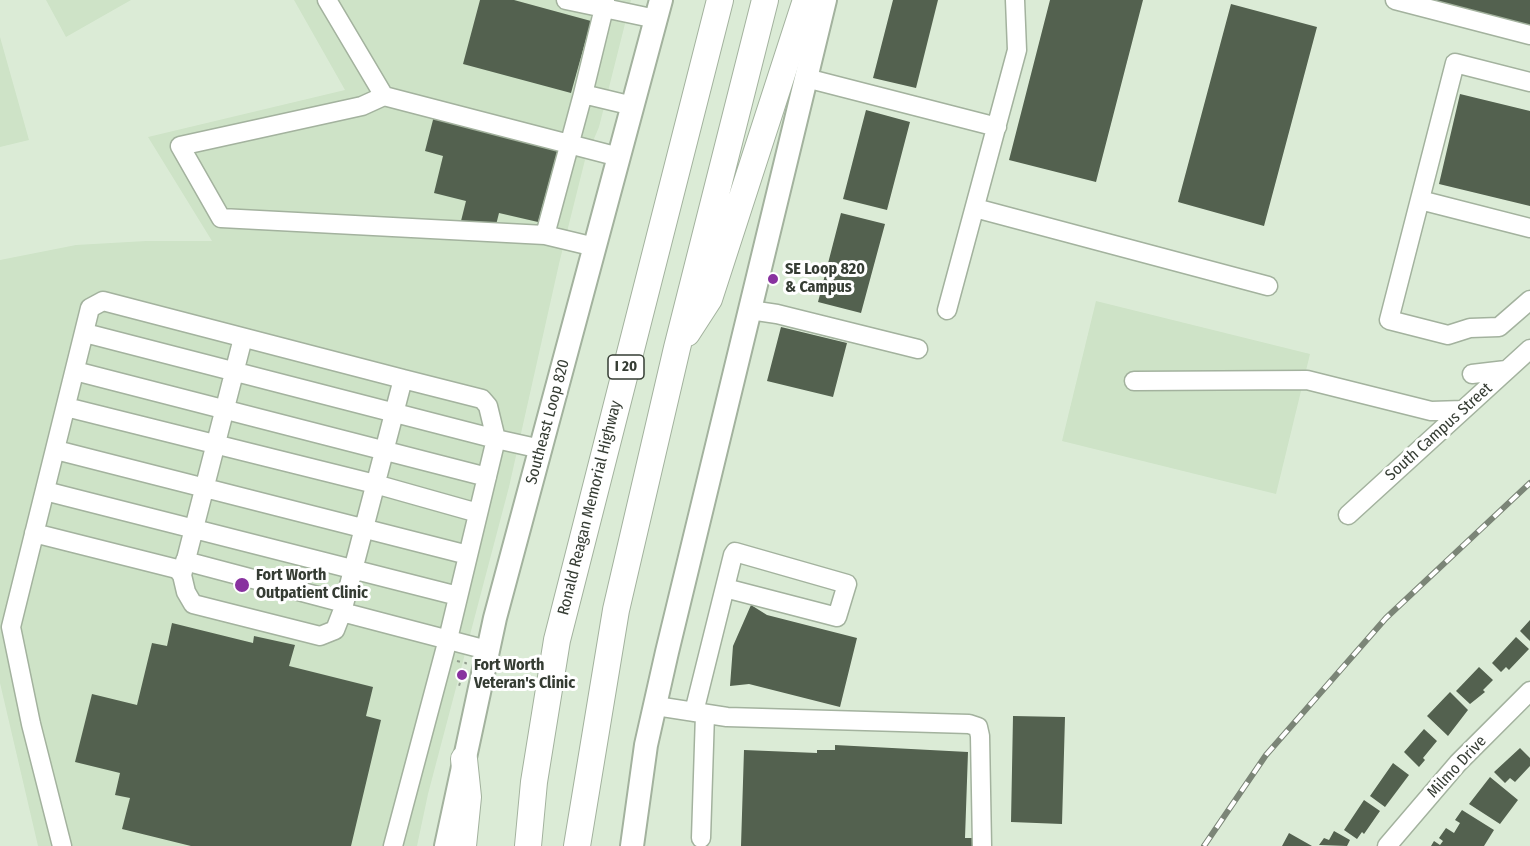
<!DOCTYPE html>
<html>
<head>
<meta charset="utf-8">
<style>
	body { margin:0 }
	canvas { display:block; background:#dbebd6 }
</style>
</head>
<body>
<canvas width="1530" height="846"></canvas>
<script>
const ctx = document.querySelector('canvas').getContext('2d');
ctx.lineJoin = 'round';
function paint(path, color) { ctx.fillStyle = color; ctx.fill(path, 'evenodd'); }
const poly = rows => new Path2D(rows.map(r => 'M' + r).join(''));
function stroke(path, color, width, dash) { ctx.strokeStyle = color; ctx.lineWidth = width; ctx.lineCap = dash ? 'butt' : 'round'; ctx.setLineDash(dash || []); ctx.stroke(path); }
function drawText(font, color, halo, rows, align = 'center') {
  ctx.font = font + ' "Fira Sans Condensed",sans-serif'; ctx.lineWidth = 6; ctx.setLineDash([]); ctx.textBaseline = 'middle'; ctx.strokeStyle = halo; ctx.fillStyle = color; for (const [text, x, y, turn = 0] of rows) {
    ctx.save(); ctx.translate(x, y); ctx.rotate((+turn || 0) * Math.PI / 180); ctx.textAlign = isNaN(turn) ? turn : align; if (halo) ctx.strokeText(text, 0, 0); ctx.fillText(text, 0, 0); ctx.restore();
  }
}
paint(poly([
	[46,0,131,0,66,37],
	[294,0,631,0,599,127,585,160,559,264,509,487,428,794,417,846,38,846,0,683,0,260,76,245,146,241,212,241,148,137,345,90],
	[0,37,29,140,0,147],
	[1096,301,1310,354,1276,494,1062,441]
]), '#cee3c7');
paint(poly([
	[480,0,514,0,591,21,571,93,463,64],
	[893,0,938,0,916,88,873,78],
	[1050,0,1143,0,1096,182,1009,160],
	[1429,0,1530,0,1530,27],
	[1231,4,1317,27,1264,226,1178,202],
	[1460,94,1530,111,1530,206,1439,184],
	[866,110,910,122,887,210,843,199],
	[434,116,558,149,538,222,499,213,495,229,461,221,466,201,434,193,443,156,425,151],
	[841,213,885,224,861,313,818,302],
	[781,327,847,343,833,397,767,381],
	[751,605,767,615,857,638,840,707,749,684,730,686,733,646],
	[1530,620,1530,641,1520,631],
	[172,623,253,643,254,636,295,645,289,666,373,687,366,716,381,720,351,846,191,846,122,829,130,798,115,795,120,773,75,762,92,694,137,705,152,643,167,646],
	[1516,637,1529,649,1509,670,1506,667,1501,672,1492,663],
	[1479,667,1493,680,1483,690,1485,692,1470,704,1456,691],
	[1450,692,1468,710,1448,736,1427,716],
	[1013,716,1065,717,1062,824,1011,822],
	[1424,729,1437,741,1423,758,1425,760,1419,767,1404,752],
	[835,745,968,752,965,838,974,838,974,846,741,846,744,750,817,753,817,750,835,750],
	[1520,748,1530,758,1530,766,1515,782,1510,778,1505,783,1494,772],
	[1393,763,1409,775,1385,807,1370,796],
	[1490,777,1518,800,1500,824,1469,804],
	[1364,800,1380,811,1364,834,1362,832,1357,839,1344,830],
	[1462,810,1494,830,1484,846,1431,846,1434,841,1440,845,1443,841,1439,838,1446,828,1454,833,1460,823,1455,820],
	[1334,831,1350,840,1347,846,1319,845,1324,838,1329,840],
	[1289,833,1312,846,1282,846]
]), '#53614f');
const minor = poly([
	[327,0,384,96,362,106,180,146,221,218,545,235,595,247],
	[566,0,604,8,605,0],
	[1395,0,1530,35],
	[806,78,997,127],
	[1530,82,1455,63,1389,320,1448,335,1470,328,1499,327,1530,300],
	[384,96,619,157],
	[633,106,583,94,604,8,656,19],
	[1420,200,1530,228],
	[975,208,1268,286],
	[545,235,583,94],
	[750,310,777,314,918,349],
	[947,310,1017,50,1015,0],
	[85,333,496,439,448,639,393,846],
	[75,371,487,477],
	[1472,374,1506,370],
	[1134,381,1307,380,1431,411,1463,410],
	[66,407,375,484,478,513],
	[56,450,468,555],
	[45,491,458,596],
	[1348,515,1530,349],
	[34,533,177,569,182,575,186,592,193,604,320,636,335,630,342,612],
	[185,561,344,603],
	[182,575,243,338],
	[487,650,342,612,403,379,482,399,488,406,496,439,541,449],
	[656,706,727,717,969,724,978,727,980,736,982,846],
	[694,712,733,555,735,552,847,584,837,617,725,588],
	[701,838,705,714],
	[62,846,31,724,11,627,90,308,103,301,403,379],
	[1387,846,1458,763,1530,691]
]);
const major = poly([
	[446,846,495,618,661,0],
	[632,846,646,745,667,652,825,0]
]);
const highway = poly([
	[687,333,709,299,806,0],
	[463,846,468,797,464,759],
	[528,846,534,782,557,640,720,0],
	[577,846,616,610,677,348,765,0]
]);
stroke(minor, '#a3b29e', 21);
stroke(major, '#a3b29e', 26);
stroke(highway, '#a3b29e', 28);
stroke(poly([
	[457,661,466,663,459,686,463,687]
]), '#919d8e', 2, [3, 4.5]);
stroke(minor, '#fff', 18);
stroke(major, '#fff', 22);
stroke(highway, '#fff', 26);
const rail = poly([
	[1204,846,1266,755,1386,618,1530,483]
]);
stroke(rail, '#7b8577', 6);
stroke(rail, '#fff', 4, [11]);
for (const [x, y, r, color] of [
	[773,279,6,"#88329f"],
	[242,585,8,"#88329f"],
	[462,675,6,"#88329f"]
]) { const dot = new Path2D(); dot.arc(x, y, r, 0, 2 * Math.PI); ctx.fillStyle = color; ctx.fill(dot); stroke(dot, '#fff', 2); }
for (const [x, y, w] of [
	[626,367,36]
]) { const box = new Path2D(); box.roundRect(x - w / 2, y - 12, w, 24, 4.5); ctx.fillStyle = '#fff'; ctx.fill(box); stroke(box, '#353c33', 1.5); }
drawText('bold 15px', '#353c33', null, [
	["I 20",626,367]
]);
drawText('bold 16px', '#353c33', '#fff', [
	["SE Loop 820",785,270],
	["& Campus",785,288],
	["Fort Worth",256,576],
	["Outpatient Clinic",256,594],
	["Fort Worth",474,666],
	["Veteran's Clinic",474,684]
], 'left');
drawText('16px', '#353c33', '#fff', [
	["Southeast Loop 820",548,422,-75],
	["South Campus Street",1439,432,-42],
	["Ronald Reagan Memorial Highway",590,508,-76],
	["Milmo Drive",1457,767,-47]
]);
</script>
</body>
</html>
